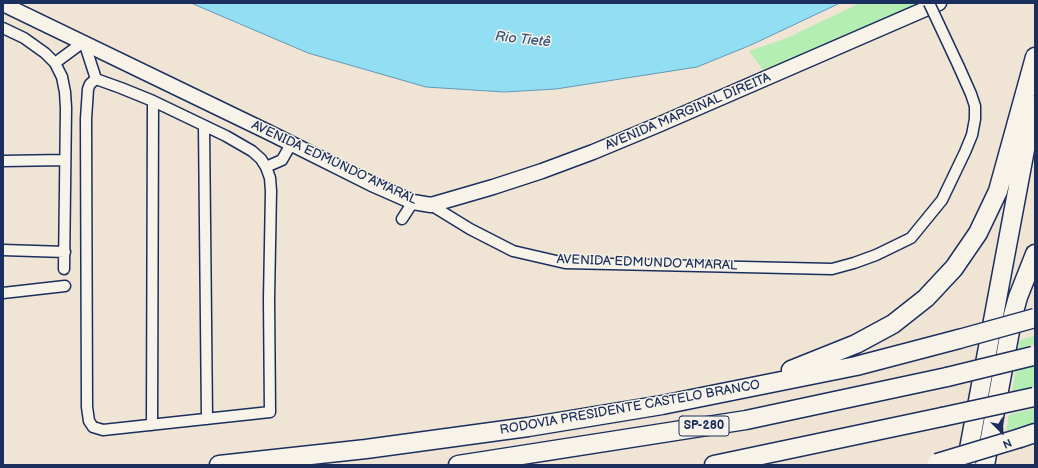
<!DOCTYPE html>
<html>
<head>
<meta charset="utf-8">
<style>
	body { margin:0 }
	#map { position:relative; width:1038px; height:468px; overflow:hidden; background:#f0e4d4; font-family:"Balsamiq Sans",sans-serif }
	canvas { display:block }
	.frame { position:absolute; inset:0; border:4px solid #1b2f5e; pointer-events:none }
	.north { position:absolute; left:982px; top:412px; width:40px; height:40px; -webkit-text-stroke:3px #f7f3e8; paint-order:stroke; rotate:156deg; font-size:11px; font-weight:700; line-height:16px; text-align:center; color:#1b2f5e }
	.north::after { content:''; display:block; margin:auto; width:14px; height:18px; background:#1b2f5e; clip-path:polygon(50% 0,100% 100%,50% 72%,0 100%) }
</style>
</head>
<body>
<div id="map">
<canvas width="1038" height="468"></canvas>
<div class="frame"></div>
<div class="north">N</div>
</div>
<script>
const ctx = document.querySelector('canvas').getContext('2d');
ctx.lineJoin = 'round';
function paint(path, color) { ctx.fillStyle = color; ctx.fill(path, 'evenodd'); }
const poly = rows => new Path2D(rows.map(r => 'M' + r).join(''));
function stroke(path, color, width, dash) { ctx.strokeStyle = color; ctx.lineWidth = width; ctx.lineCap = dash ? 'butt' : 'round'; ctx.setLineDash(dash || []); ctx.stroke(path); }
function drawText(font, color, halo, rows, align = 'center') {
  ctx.font = font + ' "Balsamiq Sans",sans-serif'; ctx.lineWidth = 3; ctx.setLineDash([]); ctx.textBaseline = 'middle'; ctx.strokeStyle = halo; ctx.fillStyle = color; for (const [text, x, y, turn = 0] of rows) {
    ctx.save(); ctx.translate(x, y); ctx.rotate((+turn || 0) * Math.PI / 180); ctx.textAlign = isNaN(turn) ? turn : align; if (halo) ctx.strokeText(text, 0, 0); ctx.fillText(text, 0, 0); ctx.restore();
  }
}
paint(poly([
	[860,3,919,3,763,70,749,51,787,38],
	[1035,336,1035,344,1018,349,1020,340],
	[1035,363,1035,387,1012,393,1016,369],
	[1035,408,1035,423,1006,431,1009,415]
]), '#b4eeb2');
const water = poly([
	[191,3,840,3,751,45,697,67,556,89,504,92,426,87,308,53,191,3]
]);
paint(water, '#92def3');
stroke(water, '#6298b7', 1);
const minor = poly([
	[3,28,24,38,45,53,55,63,62,77,65,92,66,108,64,269],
	[85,45,96,79],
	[55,63,82,43],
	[96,79,121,88,153,101,226,136,252,151,261,159,266,167,270,178,271,191,269,299,270,412,103,430,93,427,89,421,87,407,86,119,88,89,90,84,96,79],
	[204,126,207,419],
	[3,161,64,160],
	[266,167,282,160,291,144],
	[431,205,470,229,513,251,565,263,832,269,854,263,876,255,911,238,942,200,965,152,972,135,975,119,975,106,971,94,959,67],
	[402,219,413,202],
	[3,250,65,252],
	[3,293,65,286],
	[152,425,153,101]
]);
const secondary = poly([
	[3,4,268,132,372,184,413,202,431,205,493,187,542,171,593,152,658,125,939,3]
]);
const motorway = poly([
	[791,370,856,344,893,324,926,298,954,268,978,233,998,191,1035,57],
	[1020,438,1035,433],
	[219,465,366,449,528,427,662,405,856,366,959,339],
	[458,465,746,420,947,377],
	[714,465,942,417],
	[966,465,1029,128,1032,105],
	[985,465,1013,315,1018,297,1035,254]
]);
stroke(minor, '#1b2f5e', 13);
stroke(secondary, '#1b2f5e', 17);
stroke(motorway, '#1b2f5e', 21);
stroke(minor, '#f7f3e8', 10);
stroke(secondary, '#f7f3e8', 14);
stroke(motorway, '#f7f3e8', 18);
const minorBridge = poly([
	[929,3,959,67]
]);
const motorwayBridge = poly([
	[959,339,1035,318],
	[947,377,1033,356],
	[942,417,1034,397],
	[937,463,1020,438]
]);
stroke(minorBridge, '#1b2f5e', 13, []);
stroke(motorwayBridge, '#1b2f5e', 21, []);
stroke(minorBridge, '#f7f3e8', 10);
stroke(motorwayBridge, '#f7f3e8', 18);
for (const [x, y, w] of [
	[704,426,50]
]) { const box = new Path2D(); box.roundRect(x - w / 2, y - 10, w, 20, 3); ctx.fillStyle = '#f7f3e8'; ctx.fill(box); stroke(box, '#1b2f5e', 1); }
drawText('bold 12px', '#1b2f5e', null, [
	["SP-280",704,426]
]);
drawText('13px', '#1b2f5e', '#f7f3e8', [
	["AVENIDA MARGINAL DIREITA",688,112,-23],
	["AVENIDA EDMUNDO AMARAL",334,163,25],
	["AVENIDA EDMUNDO AMARAL",647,263,2],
	["RODOVIA PRESIDENTE CASTELO BRANCO",630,408,-10]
]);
drawText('italic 14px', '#33527c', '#f7f3e8', [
	["Rio Tietê",523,40,6]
]);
</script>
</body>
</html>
